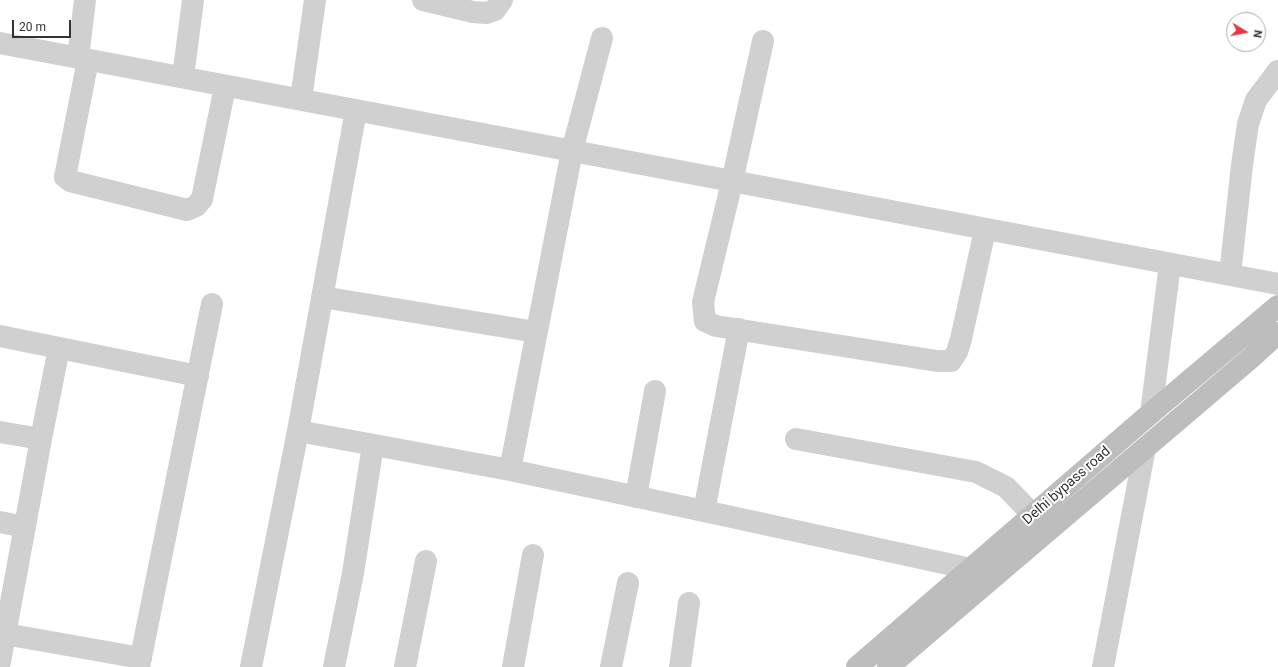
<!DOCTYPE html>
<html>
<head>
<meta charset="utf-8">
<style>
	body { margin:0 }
	#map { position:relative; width:1278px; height:667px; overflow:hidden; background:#fff; font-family:Roboto,sans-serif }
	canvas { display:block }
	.north { position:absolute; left:1226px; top:12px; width:40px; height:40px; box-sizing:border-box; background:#fff; border:1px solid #adadad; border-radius:50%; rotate:100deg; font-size:11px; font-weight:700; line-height:16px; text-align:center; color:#333 }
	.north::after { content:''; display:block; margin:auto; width:14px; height:18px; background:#e63946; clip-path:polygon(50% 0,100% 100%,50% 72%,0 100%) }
	.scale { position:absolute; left:12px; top:20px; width:59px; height:18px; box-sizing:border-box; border:2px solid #333; border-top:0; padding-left:5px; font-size:12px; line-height:14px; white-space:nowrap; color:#333; -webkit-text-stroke:3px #fff; paint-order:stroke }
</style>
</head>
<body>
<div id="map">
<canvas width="1278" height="667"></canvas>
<div class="north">N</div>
<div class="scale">20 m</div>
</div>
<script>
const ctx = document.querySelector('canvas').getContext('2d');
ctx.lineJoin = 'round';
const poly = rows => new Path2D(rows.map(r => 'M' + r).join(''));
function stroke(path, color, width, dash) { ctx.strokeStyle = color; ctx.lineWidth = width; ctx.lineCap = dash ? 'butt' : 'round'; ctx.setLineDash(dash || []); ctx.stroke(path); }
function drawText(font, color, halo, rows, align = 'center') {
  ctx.font = font + ' Roboto,sans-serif'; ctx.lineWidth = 4; ctx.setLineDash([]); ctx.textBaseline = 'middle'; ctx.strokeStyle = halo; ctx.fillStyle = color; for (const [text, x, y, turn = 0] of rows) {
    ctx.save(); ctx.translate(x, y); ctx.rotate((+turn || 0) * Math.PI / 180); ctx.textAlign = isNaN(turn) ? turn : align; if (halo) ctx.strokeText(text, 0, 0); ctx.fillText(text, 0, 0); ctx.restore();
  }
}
stroke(poly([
	[423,0,473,12,486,13,495,10,502,0],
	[763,41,732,182,703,302,705,321,716,326,937,361,951,361,957,352,961,339,985,230],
	[0,43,1278,284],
	[78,58,85,0],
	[88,60,65,177,70,181,187,210,196,206,202,199,225,87],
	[183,77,193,0],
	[301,99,315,0],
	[1230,275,1242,165,1248,124,1256,100,1278,71],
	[322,297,536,332],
	[0,336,198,376],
	[1151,413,1170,264],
	[298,431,510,470,704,511,971,569],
	[0,432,41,439],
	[796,439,976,472,1006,487,1033,515],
	[510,470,572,151,602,38],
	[636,497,655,391],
	[704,511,739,329],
	[0,522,25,527],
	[0,633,141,658],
	[0,662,41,439,59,348],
	[139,667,212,304],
	[251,667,298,431,356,110],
	[334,667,353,573,373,445],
	[405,667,426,561],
	[513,667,533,555],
	[611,667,628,583],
	[680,667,689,603],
	[1103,667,1145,448]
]), '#d0d0d0', 22);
stroke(poly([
	[857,667,1151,413,1278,306],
	[888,667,1252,357,1278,333]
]), '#bdbdbd', 22);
drawText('14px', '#333', '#fff', [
	["Delhi bypass road",1067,486,-41]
]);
</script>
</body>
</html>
